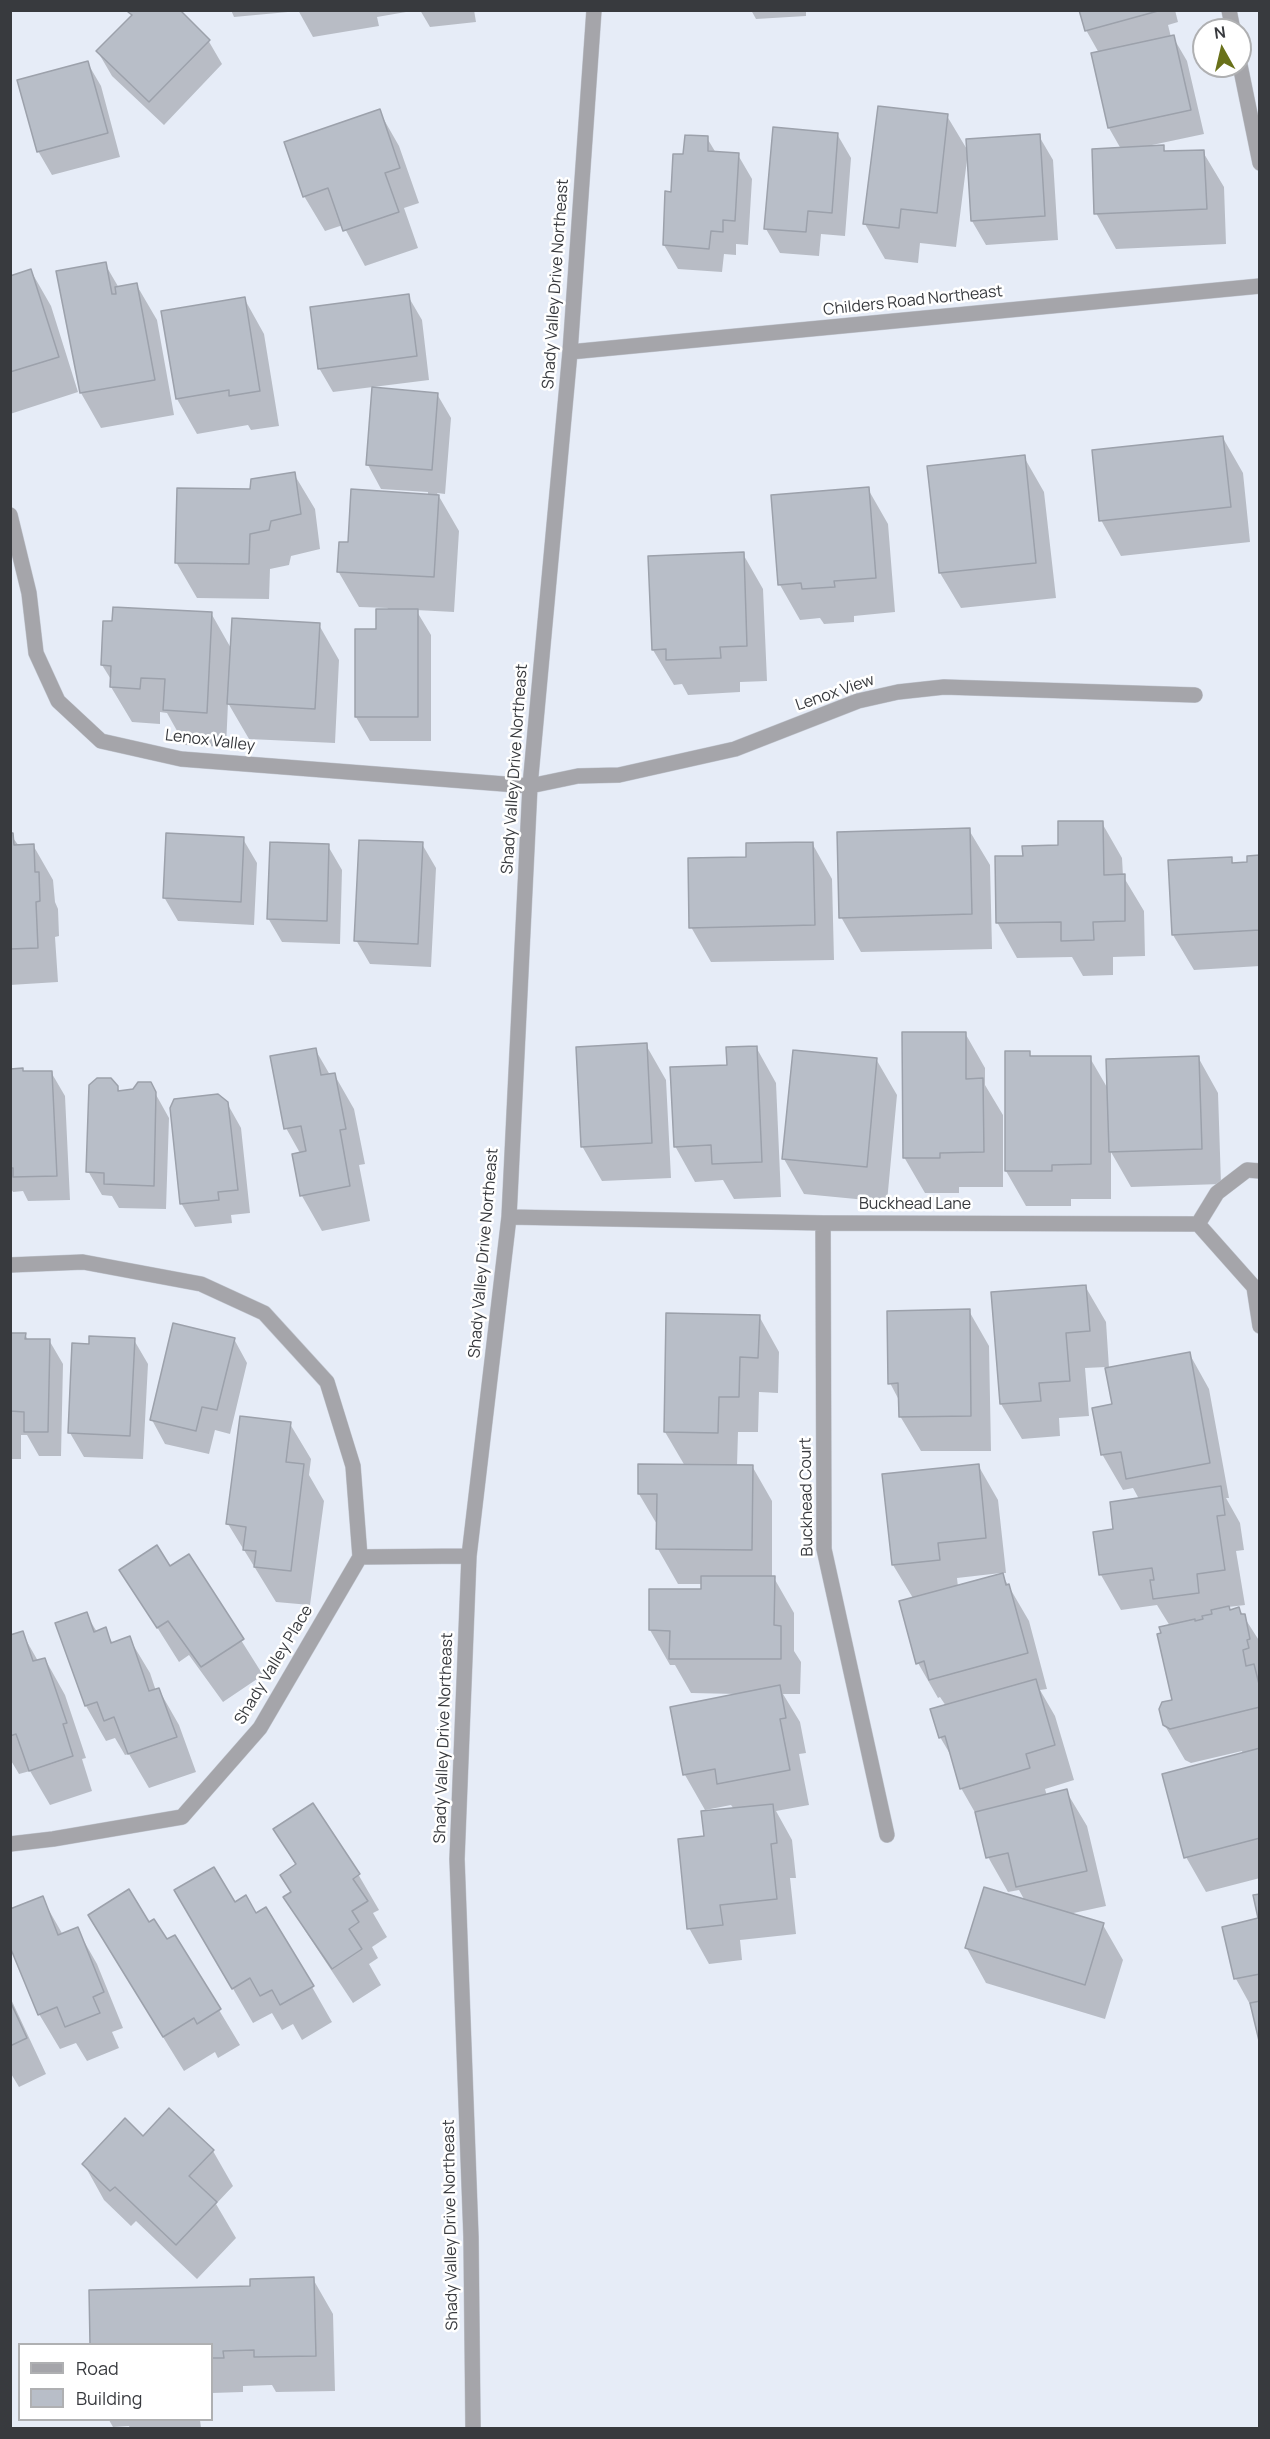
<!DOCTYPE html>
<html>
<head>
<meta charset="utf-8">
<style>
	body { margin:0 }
	#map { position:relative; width:1270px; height:2439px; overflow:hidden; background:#e6ecf7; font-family:Manrope,sans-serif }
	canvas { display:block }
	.frame { position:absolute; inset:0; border:12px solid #383a3e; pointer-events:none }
	.legend { position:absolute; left:18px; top:2343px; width:195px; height:78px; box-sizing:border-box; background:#fff; border:2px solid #afb0b2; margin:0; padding:8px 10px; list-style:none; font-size:18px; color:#383a3e }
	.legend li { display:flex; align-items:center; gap:12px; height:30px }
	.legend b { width:30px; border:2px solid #afb0b2 }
	.north { position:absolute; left:1192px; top:18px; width:60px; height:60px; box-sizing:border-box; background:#fff; border:2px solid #afb0b2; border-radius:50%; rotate:352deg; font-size:16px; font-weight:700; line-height:24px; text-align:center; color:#383a3e }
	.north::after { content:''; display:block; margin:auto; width:21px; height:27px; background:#69711a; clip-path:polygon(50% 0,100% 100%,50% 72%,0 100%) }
</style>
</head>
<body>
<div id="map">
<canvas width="1270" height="2439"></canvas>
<div class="frame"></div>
<ul class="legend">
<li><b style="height:8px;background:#a5a5aa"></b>Road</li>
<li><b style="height:16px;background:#b8bec8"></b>Building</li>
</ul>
<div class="north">N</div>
</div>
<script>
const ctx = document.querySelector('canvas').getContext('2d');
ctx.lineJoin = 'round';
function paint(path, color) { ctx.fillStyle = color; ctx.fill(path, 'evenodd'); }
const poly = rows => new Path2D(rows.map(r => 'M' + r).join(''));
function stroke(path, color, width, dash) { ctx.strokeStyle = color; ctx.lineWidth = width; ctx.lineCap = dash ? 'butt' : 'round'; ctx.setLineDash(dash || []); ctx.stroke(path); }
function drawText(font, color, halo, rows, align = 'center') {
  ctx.font = font + ' Manrope,sans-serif'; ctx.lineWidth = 5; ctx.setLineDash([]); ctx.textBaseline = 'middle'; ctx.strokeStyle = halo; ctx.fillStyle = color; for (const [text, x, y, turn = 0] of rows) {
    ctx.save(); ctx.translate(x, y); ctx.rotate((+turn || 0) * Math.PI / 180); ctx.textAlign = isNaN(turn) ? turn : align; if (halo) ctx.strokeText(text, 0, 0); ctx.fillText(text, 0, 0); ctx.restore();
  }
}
paint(poly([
	[207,10,230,10,208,12],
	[231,10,287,10,288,12,234,17],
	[298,10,406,10,406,12,377,17,379,26,313,37],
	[420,10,474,10,476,22,430,27],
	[751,10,806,10,806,16,756,19],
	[1081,10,1175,10,1178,22,1168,25,1171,37,1173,37,1187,61,1204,134,1152,145,1152,147,1163,147,1166,152,1203,152,1224,187,1226,244,1116,249,1096,213,1121,149,1109,128,1093,54,1099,53,1086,30],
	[130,12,208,40,222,64,164,125,112,76,98,52,132,17],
	[87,62,101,86,120,157,52,175,38,151],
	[379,111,399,146,419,203,404,208,418,248,365,266,343,225,325,231,304,196],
	[947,116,968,151,1039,136,1053,160,1058,240,986,245,972,221,967,160,956,247,920,243,918,263,885,259,865,224],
	[837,134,851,158,845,236,821,234,819,256,780,253,766,229],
	[707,138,716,153,738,155,752,179,748,245,736,244,736,255,724,254,722,272,678,269,664,245,672,193,685,156],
	[105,264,119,288,136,284,157,320,174,415,101,428,81,393,58,272],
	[31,271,51,306,78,392,10,414,10,277],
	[408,296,422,320,429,380,333,392,319,368],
	[244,298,264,334,279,426,251,430,248,425,197,434,177,399],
	[437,394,451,418,445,494,437,493,459,531,454,612,416,610,431,635,431,741,370,741,356,717,377,631,388,608,359,607,338,571,350,544,428,495,428,492,381,489,368,465],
	[1223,438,1243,473,1250,542,1121,556,1101,520],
	[1024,457,1044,492,1056,598,961,608,940,573],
	[294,474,315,509,320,549,291,556,289,565,270,569,269,599,197,598,176,562,251,491],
	[868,489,888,524,895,612,854,616,854,622,824,624,820,618,800,620,780,585,772,496],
	[743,554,763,589,767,681,740,682,740,692,688,695,682,684,674,685,653,650],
	[211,613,232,650,319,625,339,660,335,743,249,739,228,703,226,747,185,745,167,713,160,712,160,724,132,722,111,687,112,681,102,665],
	[1102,823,1122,858,1123,876,1144,911,1145,956,1113,957,1113,975,1083,976,1072,957,1017,958,997,922,1024,857,1059,847],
	[969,830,990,865,992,949,861,952,841,917],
	[10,834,19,846,33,845,53,880,55,902,58,909,59,936,55,937,58,982,10,985],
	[243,839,257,863,254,925,178,921,164,897],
	[812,843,832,879,834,960,711,962,691,927,748,859],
	[422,844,436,868,431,967,370,964,356,940],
	[328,846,342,870,340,944,282,942,268,918],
	[1260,857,1260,966,1194,970,1173,935,1231,858,1234,865,1249,864],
	[965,1033,985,1068,985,1085,1003,1115,1003,1187,959,1187,959,1193,925,1193,904,1157],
	[646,1045,666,1080,671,1178,602,1181,582,1146],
	[756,1047,776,1083,781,1197,734,1199,723,1180,695,1182,675,1146,729,1066],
	[315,1049,330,1075,334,1074,354,1109,365,1164,359,1165,370,1221,322,1231,302,1196,300,1153,286,1128],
	[1029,1053,1032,1058,1090,1058,1108,1089,1198,1057,1218,1093,1221,1184,1131,1187,1111,1152,1111,1199,1071,1199,1071,1206,1026,1206,1006,1171],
	[876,1059,897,1095,887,1202,804,1194,784,1159],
	[10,1070,22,1070,24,1073,51,1072,65,1096,70,1200,28,1201,23,1191,13,1192,10,1187],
	[150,1084,169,1118,166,1209,119,1208,112,1196,102,1195,88,1171,117,1087,120,1092],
	[227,1103,241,1128,250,1213,231,1215,232,1223,195,1227,181,1203],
	[1085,1286,1106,1322,1109,1368,1189,1353,1209,1389,1229,1498,1226,1498,1240,1523,1244,1550,1236,1551,1245,1605,1228,1607,1230,1611,1239,1609,1260,1642,1260,1878,1206,1892,1186,1857,1243,1754,1242,1751,1191,1763,1185,1760,1164,1724,1174,1701,1162,1634,1170,1626,1157,1605,1121,1610,1101,1575,1115,1531,1139,1499,1133,1488,1123,1490,1102,1454,1114,1405,1106,1367,1085,1368,1089,1416,1059,1418,1060,1436,1022,1439,1001,1404],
	[969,1311,989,1346,991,1451,921,1451,900,1416,900,1402,890,1383],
	[759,1316,779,1352,778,1393,759,1392,758,1432,738,1432,737,1466,752,1466,772,1501,772,1578,774,1578,794,1613,794,1651,801,1662,800,1694,783,1694,800,1722,806,1753,799,1754,809,1805,776,1811,792,1840,796,1878,790,1878,796,1934,740,1940,742,1960,709,1964,689,1928,706,1837,734,1809,731,1805,705,1810,685,1775,737,1694,691,1693,675,1665,670,1665,650,1630,702,1591,702,1584,678,1584,658,1549,658,1526,639,1494,685,1466,665,1432],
	[10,1334,25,1334,28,1340,49,1340,63,1364,61,1456,39,1456,27,1435,21,1435,21,1459,10,1459],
	[234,1339,247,1363,230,1434,215,1430,209,1454,165,1444,152,1420],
	[134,1340,148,1364,143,1459,84,1457,70,1433,91,1346],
	[290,1424,311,1459,309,1475,324,1501,310,1605,276,1602,228,1524],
	[978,1465,998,1500,1006,1573,1001,1573,1029,1621,1047,1689,1040,1690,1055,1716,1074,1780,1045,1789,1047,1796,1066,1791,1087,1826,1106,1906,1069,1914,1103,1925,1123,1960,1105,2019,986,1983,966,1947,1025,1901,1019,1890,1008,1892,988,1857,977,1816,961,1788,953,1759,940,1737,946,1706,940,1697,938,1698,918,1663,913,1598,893,1565],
	[1001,1573,1001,1575,958,1587,957,1578],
	[188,1556,263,1675,223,1702,189,1655,179,1662,121,1570,170,1568],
	[86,1614,97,1632,105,1629,113,1644,129,1638,150,1673,156,1691,159,1690,179,1725,196,1772,149,1788,129,1754,125,1755,115,1738,106,1741,86,1706,57,1624],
	[22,1633,38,1661,45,1659,65,1695,86,1758,82,1759,92,1791,50,1805,30,1771,19,1774,10,1759,10,1637],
	[275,1829,358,1874,379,1910,373,1913,387,1937,372,1947,378,1958,369,1964,381,1985,353,2003,306,1932,285,1897,292,1893,296,1866],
	[176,1891,234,1904,256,1915,312,1987,332,2022,302,2040,293,2024,282,2030,272,2013,253,2023],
	[42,1898,63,1935,77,1929,97,1964,123,2028,112,2032,119,2048,87,2061,76,2043,60,2049,39,2014],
	[1260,1919,1260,2039,1252,2008,1236,1979],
	[149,1924,167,1941,219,2010,240,2045,218,2058,215,2052,184,2071,110,1951],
	[10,1997,46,2074,19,2087,10,2072],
	[169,2110,213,2151,233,2186,216,2204,236,2238,197,2279,136,2221,131,2226,104,2200,84,2164,143,2138],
	[313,2279,333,2314,335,2391,276,2392,272,2385,243,2386,243,2392,212,2393,212,2344,92,2344,90,2292,252,2288],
	[109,2420,200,2420,201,2428,130,2428,129,2426,113,2427]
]), '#0003');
const building = poly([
	[129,10,180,10,210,40,149,102,96,51,132,15,128,12,129,10],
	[1079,10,1158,10,1158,11,1085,31,1079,10],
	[1174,35,1191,110,1108,128,1091,53,1174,35],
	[88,61,108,133,37,152,17,80,88,61],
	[878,106,948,114,937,213,901,209,899,228,863,224,878,106],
	[380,109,400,168,385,173,399,212,343,231,328,188,303,197,284,142,380,109],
	[773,127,838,133,832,213,808,211,806,232,764,229,773,127],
	[1040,134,1045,216,971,221,966,139,1040,134],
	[685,135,708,136,708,151,739,153,735,221,723,220,723,232,711,231,709,249,663,245,665,191,671,192,673,154,683,154,685,135],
	[1164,145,1164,151,1204,150,1207,209,1094,214,1092,149,1164,145],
	[106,262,112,294,116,294,115,287,137,283,155,380,80,393,56,271,106,262],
	[31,269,59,357,10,372,10,276,31,269],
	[409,294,417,356,318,369,310,307,409,294],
	[245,297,260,391,229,396,229,390,176,399,161,311,245,297],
	[372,387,438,393,432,470,366,465,372,387],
	[1223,436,1231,507,1099,521,1092,450,1223,436],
	[1025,455,1036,563,939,573,927,466,1025,455],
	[295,472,301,514,271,521,269,530,250,534,249,564,175,563,177,488,250,489,251,479,295,472],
	[869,487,876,578,834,581,835,587,802,589,801,583,778,585,771,495,869,487],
	[351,489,439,495,434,577,337,572,339,542,348,542,351,489],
	[744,552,747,646,720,647,721,658,666,660,666,649,652,650,648,556,744,552],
	[113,607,212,612,207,713,163,710,165,679,141,678,140,689,110,687,111,666,101,665,103,621,112,621,113,607],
	[376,609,418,609,418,717,355,717,355,629,376,629,376,609],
	[232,618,320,623,315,709,227,704,232,618],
	[1058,821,1103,821,1104,875,1125,874,1125,921,1093,922,1094,940,1061,941,1061,922,996,923,995,856,1023,856,1022,846,1058,845,1058,821],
	[970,828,972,914,839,918,837,832,970,828],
	[10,833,13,833,14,845,34,844,35,872,39,872,40,901,36,902,38,948,10,949,10,833],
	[166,833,244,837,241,902,163,898,166,833],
	[359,840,423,842,418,944,354,941,359,840],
	[270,842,329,844,327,921,267,919,270,842],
	[813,842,815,925,689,928,688,858,746,857,746,843,813,842],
	[1260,855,1260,930,1172,935,1168,860,1232,857,1232,863,1247,862,1247,856,1260,855],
	[902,1032,966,1032,966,1079,983,1078,984,1152,940,1153,940,1158,903,1158,902,1032],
	[647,1043,652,1143,581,1147,576,1047,647,1043],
	[757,1046,762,1162,712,1164,711,1145,674,1147,670,1067,727,1065,726,1047,757,1046],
	[316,1048,321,1075,335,1073,346,1129,340,1130,350,1186,300,1196,292,1154,306,1151,301,1126,284,1129,270,1056,316,1048],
	[793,1050,877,1058,867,1167,782,1159,793,1050],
	[1005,1051,1030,1051,1030,1056,1091,1056,1091,1164,1052,1165,1052,1171,1005,1171,1005,1051],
	[1199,1056,1202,1149,1109,1152,1106,1059,1199,1056],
	[23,1068,23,1071,52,1071,57,1176,13,1177,13,1168,10,1168,10,1069,23,1068],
	[97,1078,111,1078,118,1086,118,1091,133,1089,138,1082,151,1082,156,1092,154,1186,104,1184,104,1173,86,1172,89,1085,97,1078],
	[218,1094,228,1102,238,1190,218,1192,219,1200,180,1204,170,1108,174,1099,218,1094],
	[1086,1285,1090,1331,1066,1333,1070,1381,1039,1383,1041,1401,1000,1404,991,1292,1086,1285],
	[970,1309,971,1416,899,1417,898,1383,888,1384,887,1311,970,1309],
	[666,1313,760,1315,758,1358,740,1357,739,1397,719,1397,718,1433,664,1432,666,1313],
	[173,1323,235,1338,217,1410,202,1407,196,1431,150,1420,173,1323],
	[10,1333,26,1333,25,1339,50,1339,48,1432,24,1432,24,1412,10,1411,10,1333],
	[89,1336,135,1338,130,1436,68,1433,72,1343,89,1344,89,1336],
	[1190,1352,1210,1463,1126,1479,1121,1452,1101,1455,1092,1408,1112,1404,1105,1368,1190,1352],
	[240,1416,291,1422,286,1462,304,1464,291,1571,254,1567,256,1551,243,1550,246,1527,226,1524,240,1416],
	[638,1464,753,1465,752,1550,656,1549,657,1494,638,1494,638,1464],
	[979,1464,986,1538,938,1543,940,1560,892,1565,882,1474,979,1464],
	[1221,1486,1225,1515,1217,1516,1225,1570,1197,1574,1199,1593,1153,1599,1150,1580,1154,1580,1152,1568,1099,1575,1093,1532,1113,1529,1110,1502,1221,1486],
	[157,1545,170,1566,189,1554,244,1639,201,1667,168,1621,157,1628,119,1570,157,1545],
	[1003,1573,1006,1585,1009,1584,1028,1653,929,1680,924,1661,916,1664,899,1601,1003,1573],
	[701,1576,775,1576,774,1625,781,1626,781,1659,669,1659,670,1631,649,1630,649,1589,701,1589,701,1576],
	[1229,1606,1230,1610,1239,1607,1241,1614,1245,1614,1250,1639,1247,1640,1249,1648,1243,1650,1246,1666,1254,1664,1260,1688,1260,1707,1170,1729,1163,1725,1159,1709,1162,1702,1172,1700,1157,1634,1161,1633,1159,1627,1195,1619,1195,1621,1203,1619,1202,1616,1212,1614,1211,1610,1229,1606],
	[87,1612,94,1632,106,1627,111,1643,130,1636,149,1691,159,1688,177,1737,128,1754,114,1717,104,1721,97,1702,85,1706,55,1623,87,1612],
	[23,1631,33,1661,45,1658,67,1723,63,1724,73,1756,29,1771,16,1734,10,1736,10,1635,23,1631],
	[1036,1679,1055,1745,1026,1754,1030,1768,960,1789,945,1736,939,1738,930,1709,1036,1679],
	[780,1685,786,1718,780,1719,790,1770,717,1784,715,1769,683,1775,670,1707,780,1685],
	[1260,1748,1260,1838,1184,1858,1162,1774,1260,1748],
	[1067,1789,1087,1871,1016,1887,1008,1853,986,1858,975,1812,1067,1789],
	[313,1803,360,1874,353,1879,368,1901,352,1911,359,1922,349,1929,362,1949,332,1969,283,1897,291,1892,280,1875,296,1864,273,1829,313,1803],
	[773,1804,777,1843,771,1844,777,1899,720,1905,723,1925,687,1929,678,1839,704,1836,701,1811,773,1804],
	[214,1867,235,1902,246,1895,256,1913,266,1907,314,1986,280,2005,272,1990,260,1996,250,1978,232,1989,174,1890,214,1867],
	[984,1887,1104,1923,1085,1985,965,1948,984,1887],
	[129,1889,149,1922,154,1919,167,1939,175,1935,221,2009,197,2024,194,2018,163,2037,88,1915,129,1889],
	[1260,1894,1260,1974,1234,1979,1222,1927,1258,1918,1253,1895,1260,1894],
	[43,1896,58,1935,78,1927,104,1992,93,1997,100,2013,65,2027,57,2007,38,2015,10,1947,10,1909,43,1896],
	[10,2001,27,2038,10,2046,10,2001],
	[1260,2001,1260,2045,1250,2003,1260,2001],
	[169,2108,214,2150,189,2176,217,2202,176,2245,115,2187,110,2191,82,2164,125,2118,143,2136,169,2108],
	[314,2277,316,2356,254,2357,254,2350,223,2351,224,2358,212,2358,212,2344,90,2344,89,2290,250,2286,250,2279,314,2277]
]);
paint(building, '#b8bec8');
stroke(building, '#9ca1ab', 1.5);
const minor = poly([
	[1229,10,1233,30],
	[1240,65,1260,163],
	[570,352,1260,286],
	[10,515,29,593,36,653,58,701,101,741,181,759,530,786,578,776,619,775,735,749,858,701,898,692,944,687,1195,695],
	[509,1217,823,1223,1198,1224,1254,1287,1260,1326],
	[823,1223,824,1549,887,1835],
	[1198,1224,1217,1193,1247,1170,1260,1171],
	[10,1265,83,1262,201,1284,264,1313,327,1382,353,1466,360,1557,260,1728,182,1817,53,1839,10,1844],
	[360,1557,469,1556],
	[473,2428,471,2237,457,1859,469,1556,509,1217,530,786,570,352,594,10]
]);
stroke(minor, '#c3c8d2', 16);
stroke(minor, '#a5a5aa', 15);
drawText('16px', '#383a3e', '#fff', [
	["Shady Valley Drive Northeast",556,284,-86],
	["Childers Road Northeast",913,301,-6],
	["Lenox View",835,693,-19],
	["Lenox Valley",210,741,7],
	["Shady Valley Drive Northeast",515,769,-86],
	["Buckhead Lane",915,1205],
	["Shady Valley Drive Northeast",484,1253,-85],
	["Buckhead Court",807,1497,-91],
	["Shady Valley Place",274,1665,-59],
	["Shady Valley Drive Northeast",444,1738,-88],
	["Shady Valley Drive Northeast",451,2225,-91]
]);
</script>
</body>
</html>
